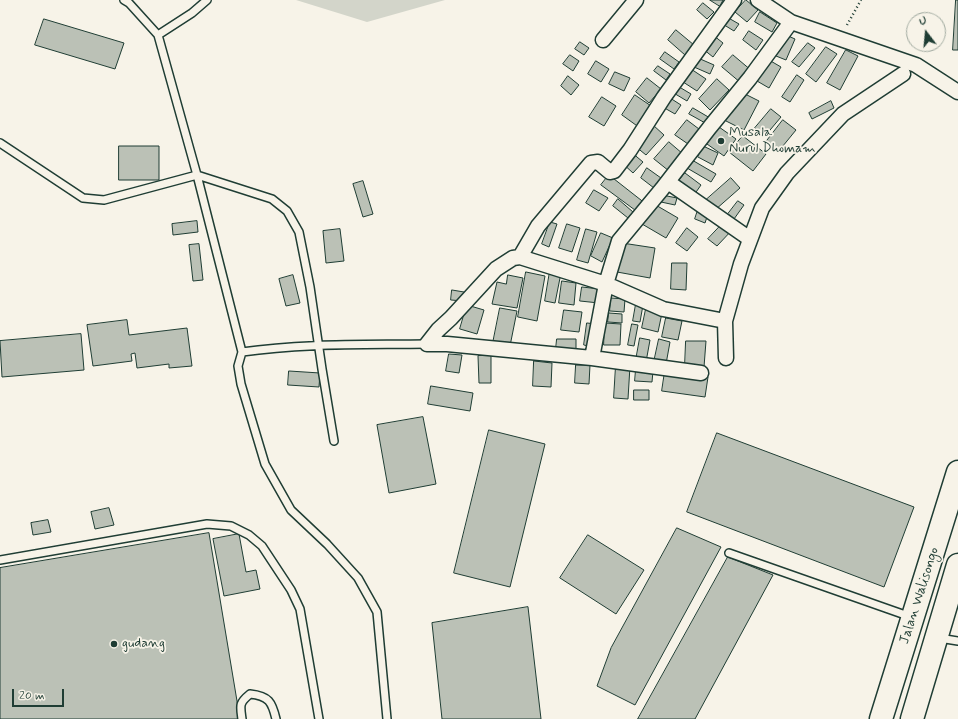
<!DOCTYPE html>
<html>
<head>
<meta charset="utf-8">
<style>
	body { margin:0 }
	#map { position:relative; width:958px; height:719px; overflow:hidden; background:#f7f3e8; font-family:Mynerve,sans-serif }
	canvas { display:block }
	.north { position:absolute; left:906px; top:12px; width:40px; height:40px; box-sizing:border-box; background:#f7f3e8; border:1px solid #a1aaa0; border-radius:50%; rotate:344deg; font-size:11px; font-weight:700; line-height:16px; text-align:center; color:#1f3d34 }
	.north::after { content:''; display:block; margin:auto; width:14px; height:18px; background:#1f3d34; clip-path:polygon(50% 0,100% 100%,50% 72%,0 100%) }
	.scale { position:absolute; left:12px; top:689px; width:52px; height:18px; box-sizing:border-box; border:2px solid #1f3d34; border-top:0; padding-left:5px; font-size:12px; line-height:14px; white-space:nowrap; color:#1f3d34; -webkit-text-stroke:3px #f7f3e8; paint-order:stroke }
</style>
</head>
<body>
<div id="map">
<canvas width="958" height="719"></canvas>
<div class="north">U</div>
<div class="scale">20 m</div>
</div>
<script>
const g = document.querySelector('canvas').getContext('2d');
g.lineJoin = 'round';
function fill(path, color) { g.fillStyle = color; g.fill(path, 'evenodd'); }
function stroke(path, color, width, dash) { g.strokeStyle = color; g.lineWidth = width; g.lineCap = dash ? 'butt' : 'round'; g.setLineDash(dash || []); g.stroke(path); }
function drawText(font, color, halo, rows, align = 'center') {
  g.font = font + ' Mynerve,sans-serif'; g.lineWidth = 3.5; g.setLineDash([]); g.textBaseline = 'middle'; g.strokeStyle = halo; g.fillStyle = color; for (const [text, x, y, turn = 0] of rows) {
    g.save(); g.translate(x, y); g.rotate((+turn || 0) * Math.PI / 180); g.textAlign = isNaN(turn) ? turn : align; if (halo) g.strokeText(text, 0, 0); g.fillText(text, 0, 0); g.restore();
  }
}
fill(new Path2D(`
	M251 0H445L367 22 296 0Z`), '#d3d5ca');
const building = new Path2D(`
	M710 0H723L720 6Z
	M746 0 758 10 747 22 735 12Z
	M956 0H958V50H953Z
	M703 3 714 12 707 19 697 10Z
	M760 12 777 23 772 32 755 22Z
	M725 16 739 24 734 31 721 23Z
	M44 19 124 43 115 69 35 45Z
	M676 30 694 45 685 55 668 40Z
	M749 31 763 40 756 50 743 40Z
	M713 35 723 43 713 57 703 49Z
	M786 35 795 39 786 60 776 56Z
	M580 42 589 48 584 55 575 49Z
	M808 43 815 48 799 67 792 62Z
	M826 47 837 54 816 82 806 74Z
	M846 50 858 56 840 90 827 83Z
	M665 52 679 62 674 69 660 59Z
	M570 55 579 61 573 71 563 64Z
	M733 55 752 71 741 83 722 67Z
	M698 58 714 65 710 74 694 67Z
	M769 60 781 67 769 88 757 81Z
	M596 61 609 69 601 82 588 74Z
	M658 66 670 74 666 80 654 71Z
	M688 67 706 79 697 91 680 80Z
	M615 72 630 78 624 91 609 84Z
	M797 75 804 80 790 102 782 97Z
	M568 76 579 85 571 95 561 86Z
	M647 78 661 89 649 103 636 92Z
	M717 79 729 90 710 110 699 99Z
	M676 85 691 94 687 101 672 92Z
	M741 92 759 101 744 130 726 121Z
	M635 95 654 108 640 128 622 115Z
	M667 96 681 105 675 114 661 106Z
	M602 97 616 106 604 126 589 117Z
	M831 101 834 108 812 119 809 113Z
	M693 108 710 118 707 124 689 114Z
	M771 109 781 117 765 136 755 128Z
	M687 120 699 129 688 144 675 135Z
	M783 120 796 130 778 152 766 142Z
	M653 125 664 135 646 155 635 146Z
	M719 127 736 139 724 156 707 144Z
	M743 136 766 154 753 171 729 152Z
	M669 142 683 154 669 171 654 159Z
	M119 146H159V180H119Z
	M703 146 718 153 713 165 698 157Z
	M631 152 643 162 633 173 621 162Z
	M692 160 716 174 711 182 687 168Z
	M647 168 661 178 654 188 641 178Z
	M685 173 701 185 694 195 678 182Z
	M609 175 646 204 639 213 601 185Z
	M731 178 740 188 715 210 706 200Z
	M363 181 373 214 363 217 353 184Z
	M594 190 608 198 599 211 586 203Z
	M662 195 677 198 675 205 661 202Z
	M618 199 633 212 628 218 613 206Z
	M738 201 744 205 734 219 728 214Z
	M654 204 678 218 666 238 642 224Z
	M698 210 708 214 705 223 695 219Z
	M197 221 198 232 173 235 172 224Z
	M725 221 733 229 717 246 708 239Z
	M550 222 557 224 549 247 542 244Z
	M567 224 580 228 572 252 559 248Z
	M687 228 698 237 687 251 676 243Z
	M340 229 344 261 326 263 323 231Z
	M586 229 597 232 588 263 577 260Z
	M601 233 613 238 602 262 591 256Z
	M622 243 655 248 650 278 617 272Z
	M199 244 203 280 193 281 189 245Z
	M672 263H687L686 290 671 289Z
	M550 271 561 273 555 303 545 301Z
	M526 272 545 276 537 321 518 317Z
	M293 275 300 303 286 306 279 279Z
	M508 275 523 278 517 308 492 304 497 282 506 284Z
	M562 281 576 283 574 305 559 303Z
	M582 287 600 289 599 303 580 301Z
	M452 290 464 292 463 301 451 300Z
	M611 298 625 299 624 312 610 311Z
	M636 304 643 305 640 322 633 321Z
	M467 305 484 310 477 334 460 329Z
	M500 308 517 311 510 346 493 343Z
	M646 309 662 313 658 332 642 328Z
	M564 310 582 312 579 332 561 330Z
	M609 313 622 314V323L608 322Z
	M666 318 682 321 678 340 662 337Z
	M127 320 129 335 187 328 192 366 169 368V364L137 368 135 353 131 354 132 361 93 366 87 325Z
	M587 323 596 324 592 347 584 345Z
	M605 323 621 324 620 345H604Z
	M632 324 638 325 634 346 628 345Z
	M81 334 84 370 2 377 0 341Z
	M640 338 650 340 646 362 636 360Z
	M557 339H576V349H556Z
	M659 339 670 342 666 364 654 362Z
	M686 341H706L704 367 685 365Z
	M449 354 462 355 459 373 446 371Z
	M491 355V383H479L478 356Z
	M534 361 552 363 551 387 533 386Z
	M576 365H590L589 384 575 383Z
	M616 365 630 366 628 399 614 398Z
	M636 369 653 371 652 382 635 381Z
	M289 371 320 373 319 387 288 385Z
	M665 371 708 377 705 397 662 391Z
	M431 386 473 393 470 411 428 404Z
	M634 390H649V400H634Z
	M423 417 436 484 389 493 377 425Z
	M489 430 545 444 510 587 454 573Z
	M717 433 914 507 884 587 687 512Z
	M109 508 114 525 95 529 91 512Z
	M48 520 51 532 33 535 31 523Z
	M677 528 721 547 635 705 597 686 611 648Z
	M209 533 240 719H0V568Z
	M239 534 246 572 256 570 260 589 224 596 213 539Z
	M588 535 644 570 616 614 560 578Z
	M728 557 773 575 695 719H638Z
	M528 607 541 719H442L432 623Z`);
fill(building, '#bbc1b6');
stroke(building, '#1f3d34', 1);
const service = new Path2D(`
	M124 0 129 3 158 35
	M207 0 192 13 158 35 197 175 242 352 238 366 241 384 265 464 291 510 327 544 358 578 377 612 387 719
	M0 143 83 198 104 200 197 175 272 199 287 211 299 232 310 287 322 369 334 441
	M242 352C303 343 365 345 427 344
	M729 553 911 617
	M0 560 207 524 231 526 249 535 262 546 291 590 300 609 319 719
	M939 638 958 641
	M242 719C240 705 239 703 250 694 269 696 272 702 276 719`);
const minor = new Path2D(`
	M758 0 791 22 916 65 958 92
	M603 40 636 0
	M668 182 750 239
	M520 257 538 226 591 163 598 162 610 172 614 171 630 150 664 97 734 0
	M427 344 438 330 451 318 496 269 513 258 520 257 606 284 663 309 725 321
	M427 344H447L592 358 701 373
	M592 358 606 284 619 241 662 189 710 127 750 78 791 22
	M726 358 725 321 741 264 762 208 787 173 843 114 903 74`);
const trunk = new Path2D(`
	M881 719 958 472
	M912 719 958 565`);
stroke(service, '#1f3d34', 10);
stroke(minor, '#1f3d34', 17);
stroke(trunk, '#1f3d34', 25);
stroke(new Path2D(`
	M847 25 861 0`), '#1f3d34', 2.5, [1, 3]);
stroke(service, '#f7f3e8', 7);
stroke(minor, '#f7f3e8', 14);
stroke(trunk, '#f7f3e8', 22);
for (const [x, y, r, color] of [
	[721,141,4,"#1f3d34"],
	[114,644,4,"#1f3d34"]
]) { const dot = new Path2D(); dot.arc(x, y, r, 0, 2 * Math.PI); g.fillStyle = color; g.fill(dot); stroke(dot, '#f7f3e8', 1.5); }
drawText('14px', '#1f3d34', '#f7f3e8', [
	["Musala",729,133],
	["Nurul Dhomam",729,149],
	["gudang",122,644]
], 'left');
drawText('14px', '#1f3d34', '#f7f3e8', [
	["Jalan Walisongo",920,596,-72]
]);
</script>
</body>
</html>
